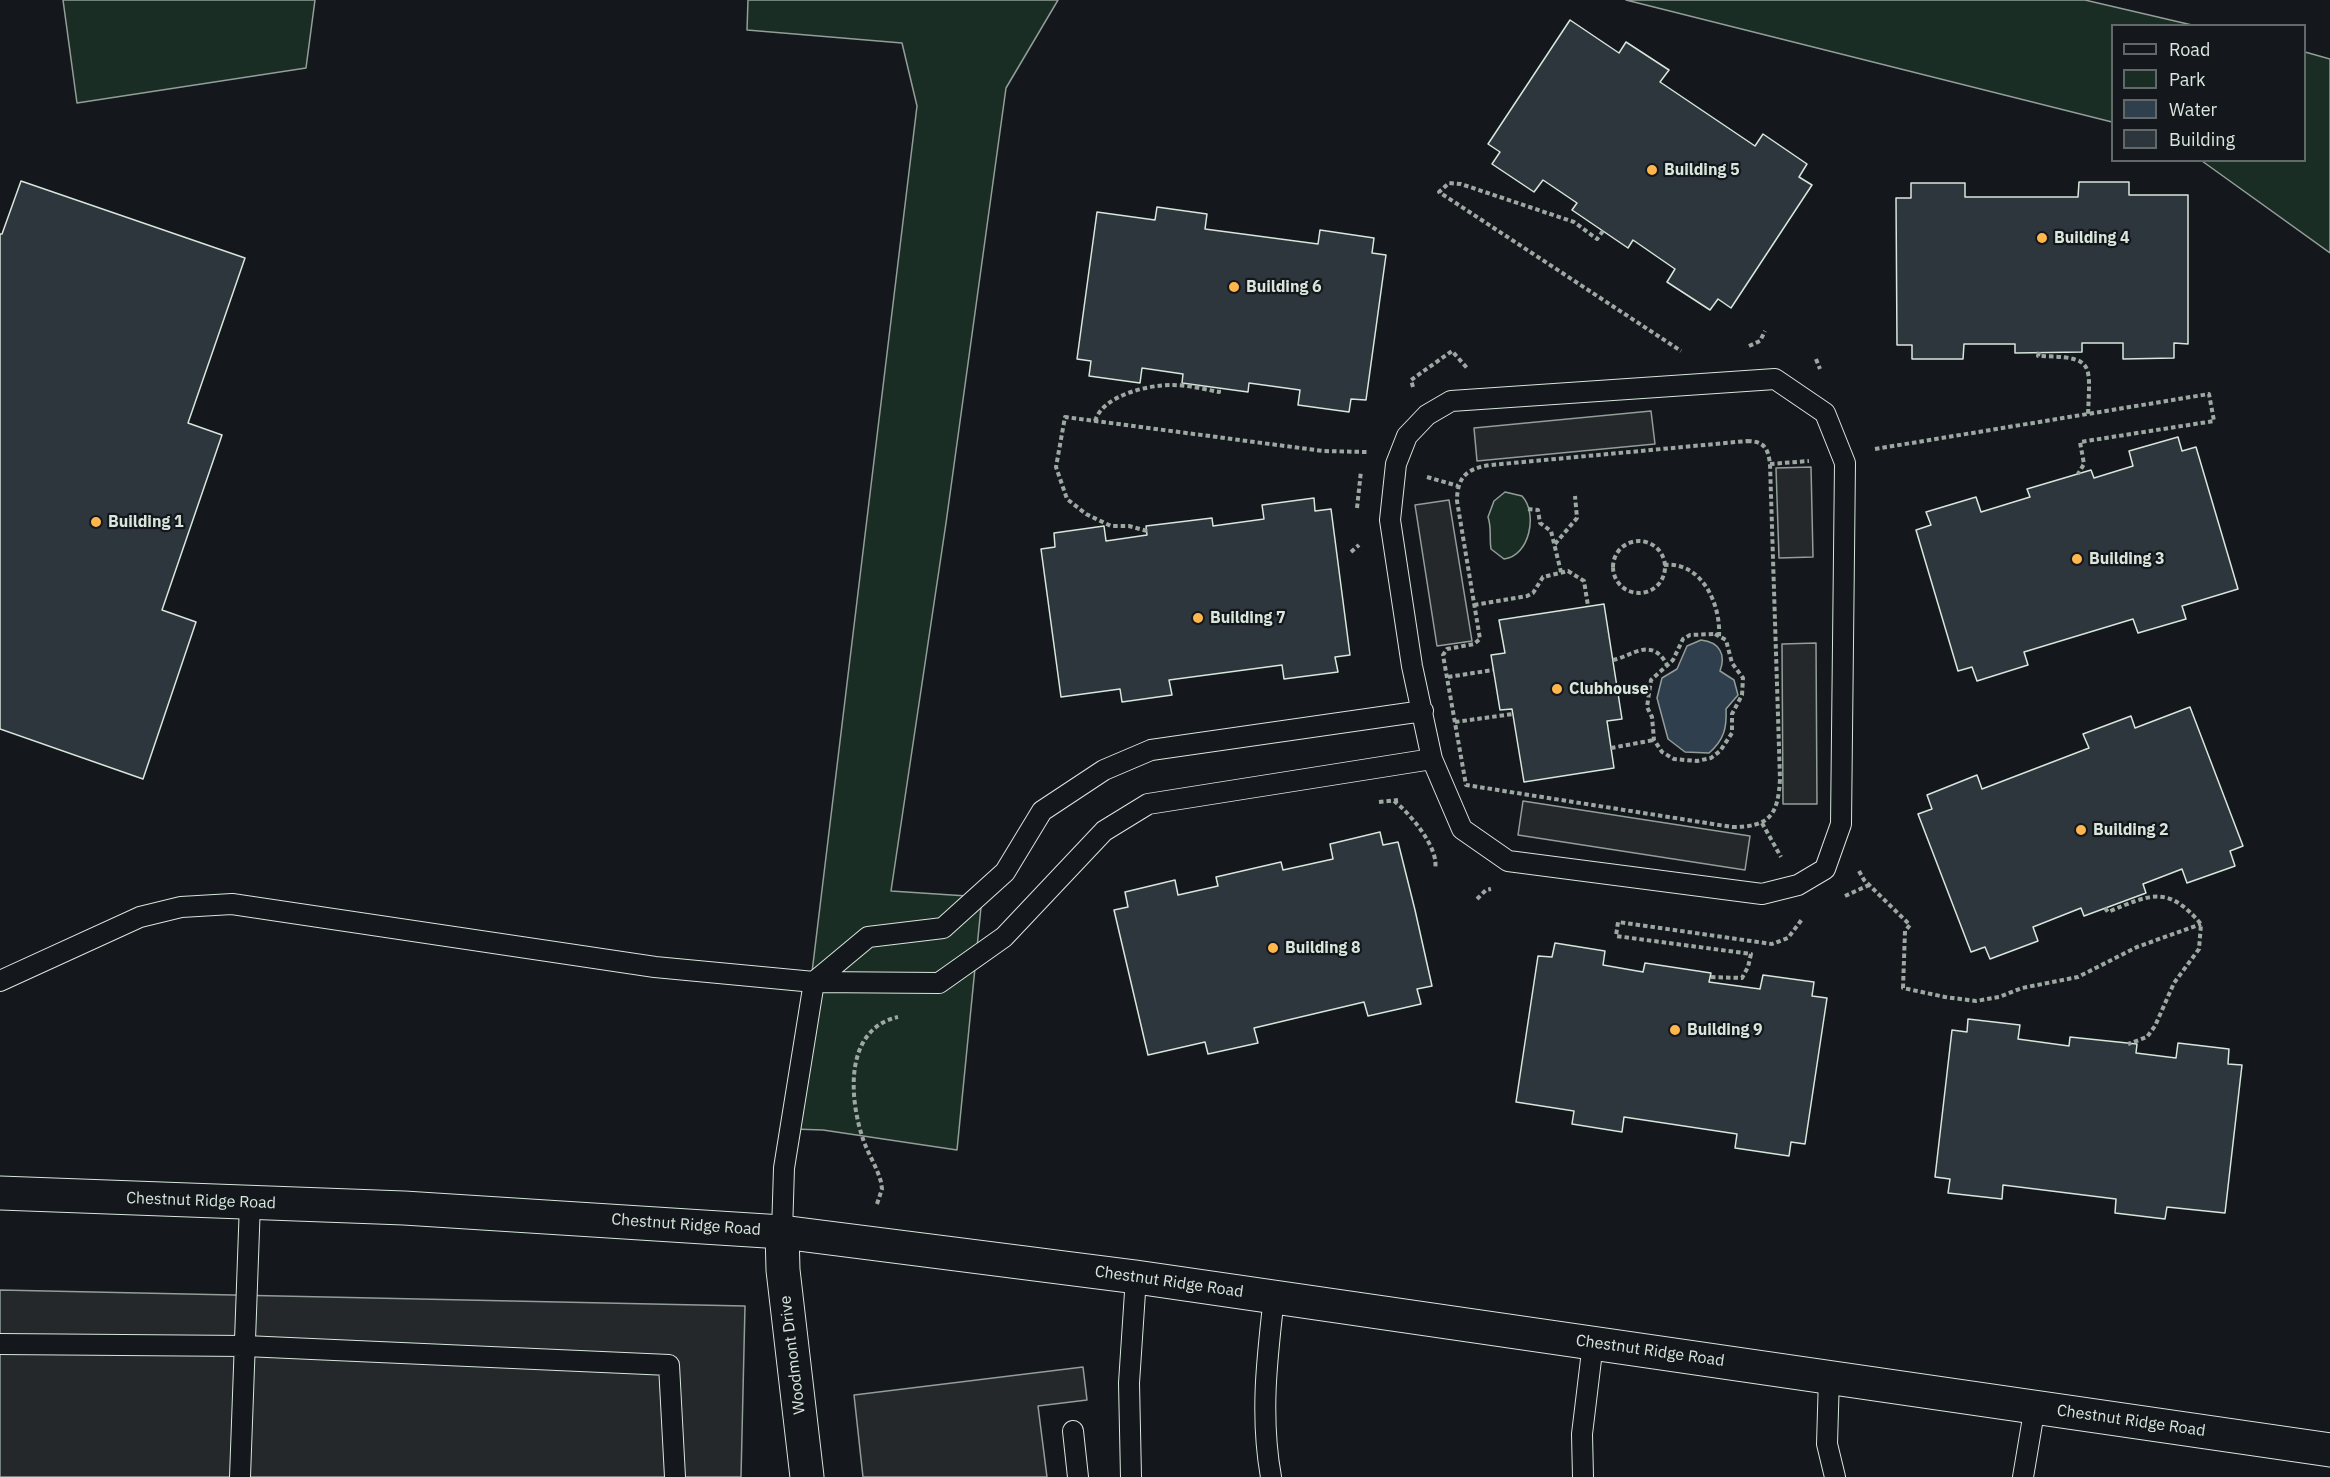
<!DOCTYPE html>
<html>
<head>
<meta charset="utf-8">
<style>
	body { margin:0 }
	#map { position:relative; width:2330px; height:1477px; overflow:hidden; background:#14181c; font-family:"IBM Plex Sans",sans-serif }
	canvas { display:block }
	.legend { position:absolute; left:2111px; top:24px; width:195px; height:138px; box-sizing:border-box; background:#14181c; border:2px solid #626a69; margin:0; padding:8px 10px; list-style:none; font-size:18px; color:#d8e6dc }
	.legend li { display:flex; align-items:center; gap:12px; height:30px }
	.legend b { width:30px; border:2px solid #626a69 }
</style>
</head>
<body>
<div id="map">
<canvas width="2330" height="1477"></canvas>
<ul class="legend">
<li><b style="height:8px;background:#14181c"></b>Road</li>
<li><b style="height:16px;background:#1a2d24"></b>Park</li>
<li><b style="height:16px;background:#2f3f4d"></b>Water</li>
<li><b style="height:16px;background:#2c363c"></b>Building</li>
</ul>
</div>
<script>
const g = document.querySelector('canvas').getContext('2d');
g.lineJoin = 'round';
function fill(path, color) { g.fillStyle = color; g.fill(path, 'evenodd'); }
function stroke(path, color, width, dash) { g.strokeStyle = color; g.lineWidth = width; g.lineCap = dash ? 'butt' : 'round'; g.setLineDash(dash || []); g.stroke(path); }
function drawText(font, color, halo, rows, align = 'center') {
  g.font = font + ' "IBM Plex Sans",sans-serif'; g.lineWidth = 4.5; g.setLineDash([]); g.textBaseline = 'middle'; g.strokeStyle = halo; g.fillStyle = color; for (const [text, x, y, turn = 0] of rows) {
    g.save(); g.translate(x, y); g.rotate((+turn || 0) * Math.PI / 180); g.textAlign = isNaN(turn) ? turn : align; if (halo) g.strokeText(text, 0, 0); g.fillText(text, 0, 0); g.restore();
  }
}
const green = new Path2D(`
	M63 0H315L306 68 77 103Z
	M748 0H1058L1006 88 946 523 891 891 982 897 957 1150 823 1130 793 1129 917 106 902 43 747 30Z
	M1626 0H2085L2192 25 2112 26V122Z
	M2305 52 2330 59V253L2202 161 2304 160Z
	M1505 492 1522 496C1538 513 1530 556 1504 559L1491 549C1489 537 1492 529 1488 517L1494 501Z`);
fill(green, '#1a2d24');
stroke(green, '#939e99', 1.5);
const parking = new Path2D(`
	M1651 411 1655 444 1477 461 1474 428Z
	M1811 467 1813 557 1779 558 1776 468Z
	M1449 500 1472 641 1437 646 1415 505Z
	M1816 643 1817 804H1783L1782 644Z
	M1523 801 1750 836 1745 870 1518 835Z
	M0 1290 745 1306 741 1477H0Z
	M1083 1367 1087 1400 1038 1406 1047 1477H863L854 1395Z`);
fill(parking, '#24282b');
stroke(parking, '#939e99', 1.5);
const water = new Path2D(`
	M1701 640C1720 642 1726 655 1720 671L1734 680 1738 695 1726 709C1727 728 1724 740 1709 753L1685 752 1668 739 1657 698 1662 678 1677 669 1687 646Z`);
fill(water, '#2f3f4d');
stroke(water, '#939e99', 1.5);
const building = new Path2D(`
	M1570 20 1619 53 1626 42 1669 70 1660 82 1755 146 1763 134 1807 164 1799 177 1812 185 1731 308 1718 299 1710 310 1667 282 1675 269 1633 240 1628 248 1572 210 1577 203 1543 180 1534 192 1492 164 1500 152 1488 144Z
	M21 181 245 258 188 423 222 435 162 610 196 622 143 779 0 729V234H2Z
	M2079 182H2129V195H2188V344L2174 343V358L2123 359V343H2082V352L2015 353V344H1964L1963 359H1912V345H1897L1896 198H1911V183H1965V197H2078Z
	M1157 207 1207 214 1205 229 1318 244 1320 230 1374 238 1372 253 1386 255 1366 400 1351 399 1349 412 1298 405 1300 390 1249 383 1248 392 1182 383 1183 374 1142 368 1140 383 1089 376 1091 361 1077 359 1097 212 1155 220Z
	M2178 437 2182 451 2196 447 2238 589 2182 606 2186 619 2138 633 2133 619 2024 652 2028 665 1977 681 1972 667 1958 671 1916 530 1931 525 1926 512 1976 497 1981 512 2030 497 2027 489 2091 470 2094 478 2133 466 2129 451Z
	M1314 498 1315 511 1331 509 1350 655 1335 657 1338 672 1284 679 1282 665 1169 680 1172 695 1122 702 1120 689 1061 697 1041 549 1055 547 1054 533 1104 526 1106 541 1147 535 1146 526 1212 518 1213 526 1264 519 1262 505Z
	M1604 604 1622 719 1607 721 1614 768 1524 782 1512 709 1500 710 1491 655 1505 653 1499 620Z
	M2190 707 2243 846 2230 851 2235 866 2187 883 2182 869 2143 884 2146 893 2084 916 2081 908 2033 927 2038 941 1990 959 1985 947 1971 952 1918 814 1932 809 1927 795 1977 775 1982 789 2089 748 2083 734 2131 716 2135 728Z
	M1380 832 1383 845 1398 842 1415 910 1432 986 1417 989 1421 1004 1368 1016 1364 1002 1254 1028 1258 1043 1208 1054 1205 1042 1148 1055 1114 910 1128 907 1125 892 1175 880 1178 895 1218 886 1216 877 1281 862 1283 870 1333 859 1330 844Z
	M1555 943 1605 951 1603 965 1643 972 1645 963 1711 973 1709 982 1760 989 1763 975 1814 982 1812 996 1827 998 1805 1144 1791 1142 1789 1156 1735 1148 1737 1134 1624 1117 1622 1132 1572 1124 1574 1111 1516 1102 1538 956 1552 957Z
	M1968 1019 2020 1025 2018 1039 2069 1046 2070 1037 2137 1044 2136 1053 2176 1058 2178 1043 2229 1049 2228 1064 2242 1065 2225 1213 2167 1207 2165 1219 2115 1213 2116 1199 2003 1185 2002 1199 1948 1193 1950 1179 1935 1177 1952 1030 1967 1032Z`);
fill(building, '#2c363c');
stroke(building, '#d8e6dc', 1.5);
const service = new Path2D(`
	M1775 379 1825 413 1845 463 1841 824 1825 869 1798 885 1762 894 1508 861 1462 829 1432 759 1412 666 1390 520 1396 464 1407 436 1427 415 1451 401Z
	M0 981 140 917 181 907 232 904 655 967 814 982 939 983 1004 937 1104 831 1148 804 1432 759
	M782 1232 784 1168 814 982 868 937 943 928 1005 872 1042 811 1104 770 1151 750 1423 711
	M0 1344 245 1346 669 1365 675 1477
	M1829 1377 1827 1444 1835 1477
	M1073 1431 1078 1477
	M240 1477 250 1203
	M1131 1477 1129 1383 1136 1277
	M1271 1477C1260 1416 1267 1358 1274 1297
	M1583 1477 1582 1434 1593 1343
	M2023 1477 2035 1406`);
const minor = new Path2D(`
	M782 1232 783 1270 807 1477`);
const secondary = new Path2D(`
	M0 1193 404 1208 782 1232 1136 1277 2330 1450`);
stroke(service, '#d8e6dc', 22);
stroke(minor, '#d8e6dc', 35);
stroke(secondary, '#d8e6dc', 35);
stroke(new Path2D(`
	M1603 231 1597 239 1574 222 1461 184 1449 183 1439 192 1681 351
	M1749 346 1760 341 1765 331
	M2039 352 2038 356C2095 357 2090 362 2088 415
	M1816 359 1820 369
	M1413 387 1411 380 1452 351 1467 368
	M1095 421C1103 395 1148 385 1172 385 1187 385 1204 389 1219 392V387
	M1747 441C1764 441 1768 448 1770 464L1780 779C1778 815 1770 827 1732 827L1466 785 1443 655 1447 649 1474 644 1480 639 1457 501C1457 477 1467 468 1491 465Z
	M1875 449 2209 394 2214 421 2080 442 2084 464 2078 474
	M1770 464 1809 461
	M1427 477 1458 486
	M1357 508 1361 471
	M1528 509 1538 510 1540 523 1551 531 1561 572
	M1147 531 1129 526H1111L1086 514 1067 499 1056 467 1065 417 1323 451 1367 452
	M1613 567a26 26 0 1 1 52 0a26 26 0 1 1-52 0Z
	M1555 544 1577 518 1575 496
	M1351 552 1359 545
	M1664 565C1702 561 1721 605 1719 636
	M1474 605 1527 596 1533 593 1543 577 1568 571 1584 581 1588 606
	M1715 634 1726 640 1732 663 1743 678 1742 695 1732 714V733L1720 751 1711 758 1697 761 1674 759 1662 752 1654 740 1652 717 1647 707 1651 680 1673 660 1683 639 1690 635Z
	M1613 660C1632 656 1652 636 1667 665
	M1448 677 1493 670
	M1455 722 1513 714
	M1611 748 1654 740
	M1394 801C1409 812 1440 849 1435 869
	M1379 802 1398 800
	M1762 823 1781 857
	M1859 871 1864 880 1910 925 1905 931 1903 988 1945 997 1976 1001 1999 997 2022 988 2078 977 2137 947 2201 924
	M1845 896 1869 885
	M1477 899 1486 890 1491 889
	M2105 908 2108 912C2151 894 2168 885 2201 924L2199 949 2174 983 2155 1026 2147 1037 2128 1044
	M1711 977 1742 978 1748 967 1751 954 1616 936 1618 922 1772 944 1788 938 1803 918
	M877 1204 882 1189 881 1182C877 1167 868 1154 863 1139 849 1098 844 1029 898 1017`), '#9da8a2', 4, [4.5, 3]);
stroke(service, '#14181c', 20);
stroke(minor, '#14181c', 33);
stroke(secondary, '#14181c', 33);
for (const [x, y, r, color] of [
	[1652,170,6,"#ffb74d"],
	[2042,238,6,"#ffb74d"],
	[1234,287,6,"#ffb74d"],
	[96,522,6,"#ffb74d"],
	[2077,559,6,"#ffb74d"],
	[1198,618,6,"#ffb74d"],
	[1557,689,6,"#ffb74d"],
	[2081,830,6,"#ffb74d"],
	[1273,948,6,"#ffb74d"],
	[1675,1030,6,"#ffb74d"]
]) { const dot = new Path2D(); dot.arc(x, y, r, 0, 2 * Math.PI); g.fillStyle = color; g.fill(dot); stroke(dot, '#14181c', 2); }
drawText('bold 16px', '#d8e6dc', '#14181c', [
	["Building 5",1664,170],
	["Building 4",2054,238],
	["Building 6",1246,287],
	["Building 1",108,522],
	["Building 3",2089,559],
	["Building 7",1210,618],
	["Clubhouse",1569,689],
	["Building 2",2093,830],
	["Building 8",1285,948],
	["Building 9",1687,1030]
], 'left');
drawText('16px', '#d8e6dc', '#14181c', [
	["Chestnut Ridge Road",201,1201,2],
	["Chestnut Ridge Road",686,1225,4],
	["Chestnut Ridge Road",1169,1282,8],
	["Chestnut Ridge Road",1650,1351,8],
	["Woodmont Drive",793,1355,-97],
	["Chestnut Ridge Road",2131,1421,8]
]);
</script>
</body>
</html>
